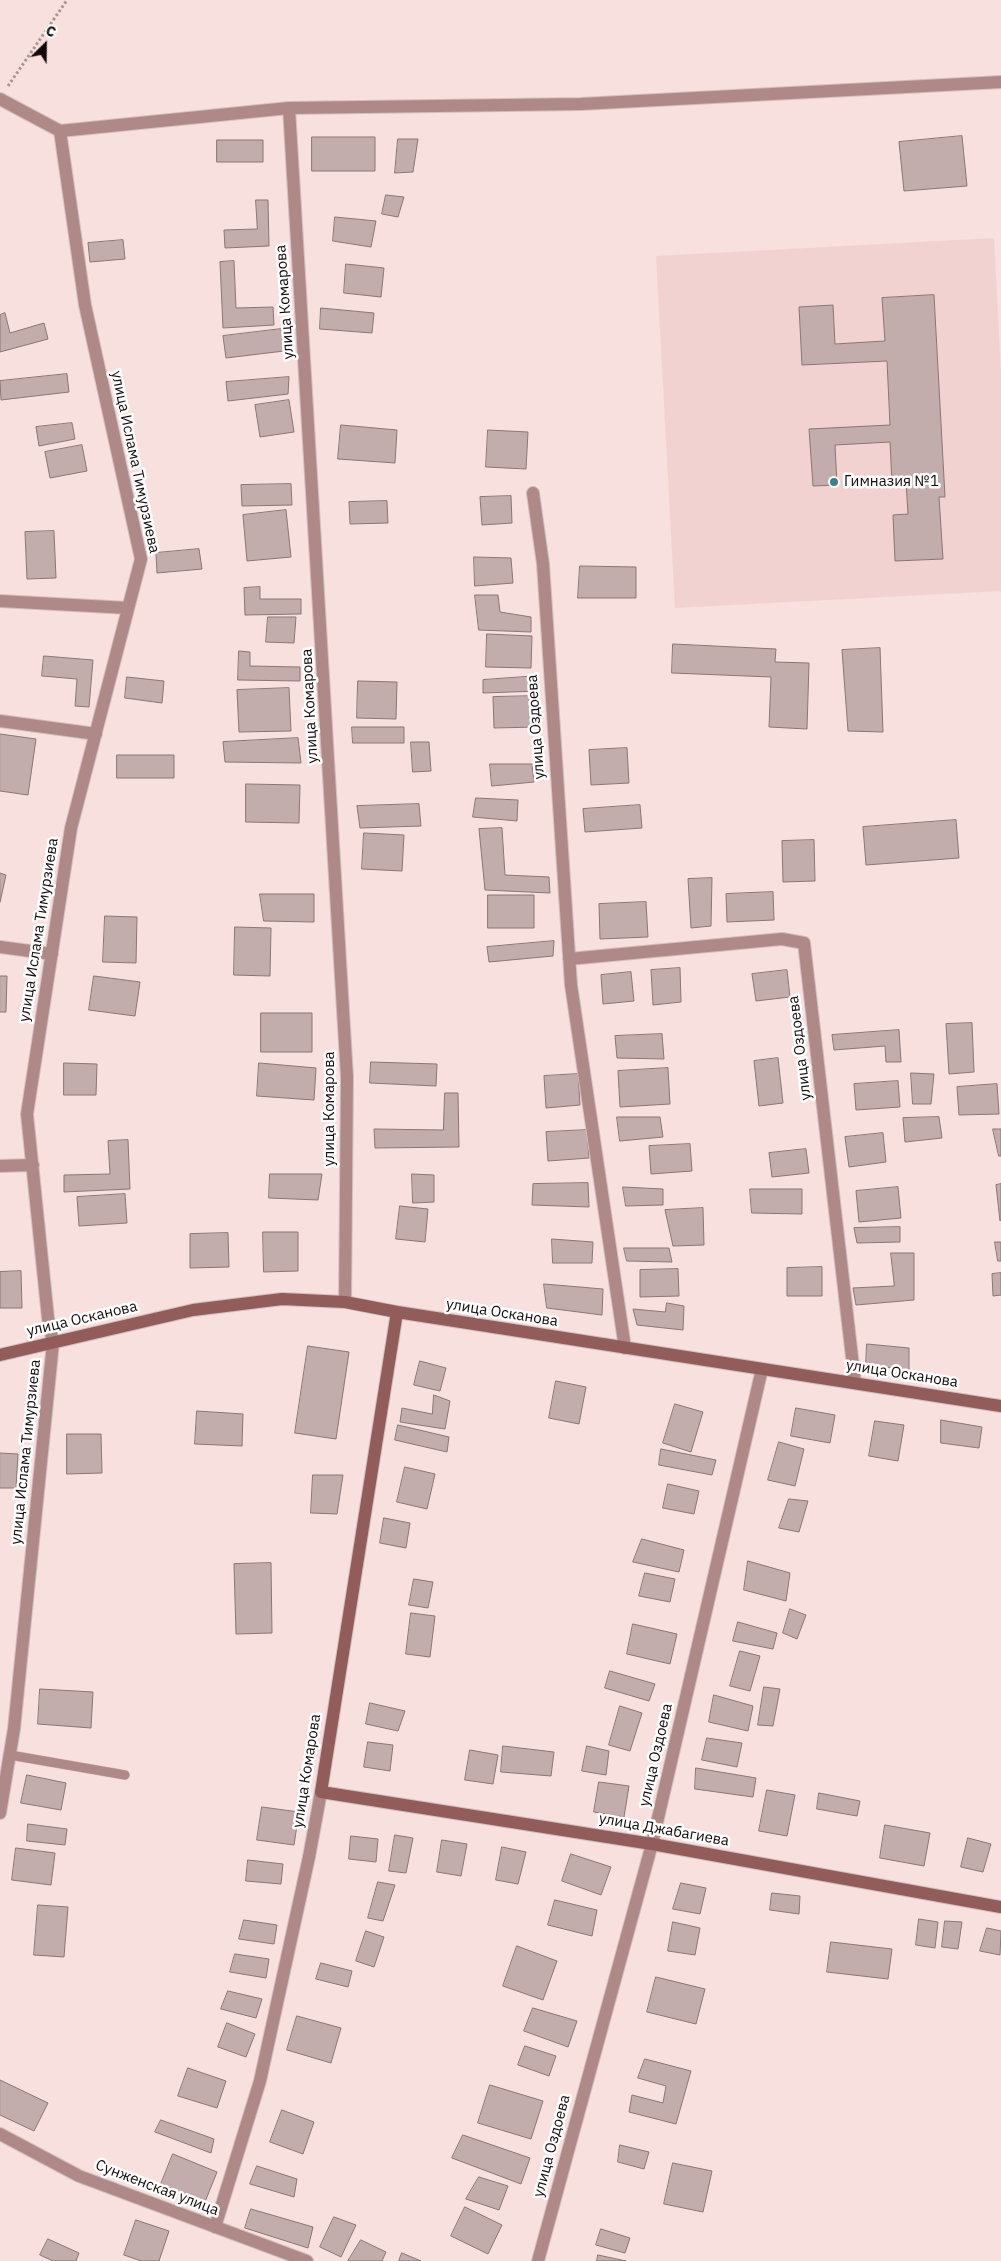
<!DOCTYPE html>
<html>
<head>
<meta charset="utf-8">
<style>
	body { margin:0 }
	#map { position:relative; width:1001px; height:2261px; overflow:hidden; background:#f7e0de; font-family:"IBM Plex Sans",sans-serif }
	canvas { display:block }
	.north { position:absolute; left:20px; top:20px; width:50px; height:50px; -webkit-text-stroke:4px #fff; paint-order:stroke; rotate:23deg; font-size:14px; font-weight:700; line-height:20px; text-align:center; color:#120a0a }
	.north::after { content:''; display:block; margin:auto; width:18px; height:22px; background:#120a0a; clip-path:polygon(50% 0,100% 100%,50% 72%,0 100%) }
</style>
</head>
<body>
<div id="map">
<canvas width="1001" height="2261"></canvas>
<div class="north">С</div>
</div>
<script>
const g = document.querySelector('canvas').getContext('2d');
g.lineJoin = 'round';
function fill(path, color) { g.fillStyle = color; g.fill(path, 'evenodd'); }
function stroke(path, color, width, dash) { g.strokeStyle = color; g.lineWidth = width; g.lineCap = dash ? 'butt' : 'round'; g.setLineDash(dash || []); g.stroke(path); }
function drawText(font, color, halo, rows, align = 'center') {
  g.font = font + ' "IBM Plex Sans",sans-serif'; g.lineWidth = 5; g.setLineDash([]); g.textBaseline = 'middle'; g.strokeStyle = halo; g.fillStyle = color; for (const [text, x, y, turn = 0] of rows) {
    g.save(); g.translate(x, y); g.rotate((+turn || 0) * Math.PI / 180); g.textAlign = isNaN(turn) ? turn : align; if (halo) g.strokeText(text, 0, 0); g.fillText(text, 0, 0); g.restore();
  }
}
fill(new Path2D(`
	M994 238 1001 373V591L675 608 656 256Z`), '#f1d2d1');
const building = new Path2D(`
	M962 136 967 186 904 191 899 142Z
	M312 137H375V171H312Z
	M398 139H418L413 172 395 173Z
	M217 140H263V162H217Z
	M386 195 404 197 398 217 382 214Z
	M256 200H268L269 246 225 248 224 230 257 229Z
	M335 217 376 221 371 247 333 241Z
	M123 240 125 259 90 262 88 243Z
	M234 261 236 308 273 307 274 325 223 328 220 262Z
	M346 264 384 268 381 297 344 293Z
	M934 295 945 497H939L943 559 895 561 893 515 908 514 906 482 892 483 890 442 835 445 837 485 813 486 809 429 890 425 887 361 802 365 799 307 833 305 835 344 885 341 882 298Z
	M321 308 374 313 372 333 320 329Z
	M5 313 10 333 44 323 48 339 0 352V315Z
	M281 329 284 351 226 358 223 336Z
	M67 374 69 392 1 400 0 381Z
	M289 377 288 394 228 401 226 382Z
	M289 400 294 432 260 437 255 405Z
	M72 423 75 439 39 446 36 427Z
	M341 425 397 430 395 463 338 459Z
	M488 430 528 432 526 469 486 467Z
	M82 445 87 471 50 478 45 452Z
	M291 484 292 505 242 506 241 485Z
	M511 496 512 523 482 525 480 497Z
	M387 501 388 523 350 524 349 502Z
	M286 510 291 557 247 561 243 515Z
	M54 531 56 578 27 579 25 532Z
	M199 549 202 569 157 573 156 553Z
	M474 557 511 558 513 583 475 586Z
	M580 566 636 567V598H578Z
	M260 587V599H301V614L245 615 244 588Z
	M475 595H498L500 612 531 617V632L479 630Z
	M268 617H296L294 643 266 642Z
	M487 634 532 636 531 668 486 667Z
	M673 644 776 649 775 662 809 663 807 729 769 727 771 677 672 673Z
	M880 648 883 732 848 731 842 650Z
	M239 651 250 652V666L300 667V681L238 680Z
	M44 656 93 660 89 707 75 706 77 679 42 676Z
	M538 676V691L483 693V680Z
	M127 677 164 681 162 703 125 698Z
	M358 681 397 682 396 719 357 718Z
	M289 688 291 731 239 732 237 690Z
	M536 696 537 727 494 728 493 697Z
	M352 727H404V743H353Z
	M0 734 36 739 28 795 0 791Z
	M298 738 301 763 225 762 223 742Z
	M411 742H429L431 771 413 772Z
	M627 748 629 783 591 785 589 750Z
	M117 755H174V778H117Z
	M490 764H532L534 782 492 786Z
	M246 784 300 785 299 823 246 822Z
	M476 798 518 800 517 821 473 817Z
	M419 804 421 826 360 828 357 806Z
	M640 805 642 828 585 832 583 809Z
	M956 820 959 858 866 865 863 827Z
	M502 828 505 875 549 877 550 893 485 890 479 829Z
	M364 833 404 835 402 871 362 869Z
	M814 840 815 881 783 882 782 841Z
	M0 873 6 875 0 902Z
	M712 878 711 926 691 928 688 879Z
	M773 892 774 920 727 922 726 894Z
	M260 894H314V922L264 921Z
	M488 895H534V928H488Z
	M646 902 648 937 600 939 599 904Z
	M105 916 137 917 136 963 103 962Z
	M235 927 271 928 270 976 234 975Z
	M554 941 553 956 489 962 487 947Z
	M680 968 681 1002 653 1005 651 970Z
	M787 970 790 997 756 1001 752 974Z
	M631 972 634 1001 603 1004 601 975Z
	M0 976H7L6 1012H0Z
	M94 976 140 982 135 1016 89 1010Z
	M261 1013H312V1052H261Z
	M972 1023 974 1072 949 1074 946 1024Z
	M899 1030 901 1062H886L885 1046 834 1050 832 1035Z
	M662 1034 664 1059 617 1058 615 1036Z
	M778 1058 783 1103 759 1106 754 1061Z
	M371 1062 437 1064 436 1086 370 1083Z
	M64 1063 97 1064 96 1095H64Z
	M259 1063 316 1068 314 1100 257 1096Z
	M668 1068 670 1104 620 1107 618 1071Z
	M911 1073 934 1074 931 1104H913Z
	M578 1074 580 1105 546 1108 544 1076Z
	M898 1081 900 1107 856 1110 854 1084Z
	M997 1084 999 1114 959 1115 957 1087Z
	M445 1093H458L459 1147 375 1148 374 1129 443 1130Z
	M617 1117H660L663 1137 620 1141Z
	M939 1117 942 1138 905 1142 903 1118Z
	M993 1129H1001V1156H999Z
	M587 1130 589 1158 548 1161 546 1132Z
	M883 1133 886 1162 849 1167 845 1137Z
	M128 1140 130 1189 64 1192V1175L110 1174 108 1141Z
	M690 1144 692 1171 651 1174 649 1146Z
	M806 1149 809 1173 772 1177 769 1153Z
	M270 1174H322L318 1200 269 1198Z
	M412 1174 434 1175V1202L413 1203Z
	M588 1183 589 1207 532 1205 533 1184Z
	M1001 1184V1220L1000 1221 996 1185Z
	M623 1187 663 1189V1205L626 1206Z
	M898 1187 901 1218 859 1222 856 1191Z
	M750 1189H802V1214L752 1213Z
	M125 1194 127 1223 79 1226 77 1197Z
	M400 1206 428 1209 425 1242 396 1239Z
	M703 1208 704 1245 673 1246 665 1210Z
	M900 1227V1242L857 1243 854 1228Z
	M263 1232H298V1271L264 1272Z
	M228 1233 229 1267 190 1268V1234Z
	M552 1239 593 1242 592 1263H553Z
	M995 1242H1001V1261H998Z
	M624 1248H669L672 1262 627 1261Z
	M891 1253H914V1300L856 1305 853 1288 894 1286Z
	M822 1267V1296H787V1268Z
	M678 1269 679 1296 640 1297V1270Z
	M21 1271 22 1308H0V1272Z
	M1001 1273V1295L993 1296 992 1274Z
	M544 1284 603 1289 602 1315 547 1308Z
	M667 1303 684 1306 683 1330 637 1325 633 1309 665 1312Z
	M867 1344 909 1348V1370L866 1365Z
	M308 1346 349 1352 336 1439 295 1433Z
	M420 1361 446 1368 440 1391 414 1385Z
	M556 1381 586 1387 579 1424 549 1418Z
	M434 1395 450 1401 445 1429 400 1422 402 1408 432 1414Z
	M675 1404 703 1412 691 1452 663 1443Z
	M796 1408 835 1415 830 1443 791 1436Z
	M197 1411 243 1414 242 1446 195 1444Z
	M941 1420 982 1427 979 1448 941 1443Z
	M875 1421 904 1425 898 1461 869 1456Z
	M398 1425 449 1437 447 1452 395 1440Z
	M67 1434H101L102 1473 67 1474Z
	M779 1442 804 1449 795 1486 768 1480Z
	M661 1449 716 1460 712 1475 659 1465Z
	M0 1453 18 1454 16 1488H0Z
	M405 1467 435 1474 427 1509 397 1502Z
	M313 1475H343L337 1514 311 1513Z
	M668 1484 699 1491 694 1514 663 1508Z
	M789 1499 808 1501 799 1532 779 1528Z
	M384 1518 410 1523 406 1548 380 1543Z
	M642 1539 684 1550 679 1572 633 1562Z
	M748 1561 790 1573 786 1601 744 1590Z
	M271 1563 272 1633 236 1634 234 1564Z
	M645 1573 675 1579 670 1602 639 1596Z
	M414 1579 433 1582 428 1608 409 1605Z
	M790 1609 806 1615 797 1639 783 1633Z
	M411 1613 435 1616 430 1657 406 1654Z
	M738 1622 777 1633 773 1649 733 1641Z
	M633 1624 677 1634 670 1664 627 1654Z
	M740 1651 760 1656 750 1691 730 1686Z
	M610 1671 655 1684 649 1701 605 1688Z
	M764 1687 780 1689 773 1726 758 1725Z
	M40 1689 93 1692 91 1728 38 1724Z
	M714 1695 753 1706 748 1731 709 1722Z
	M370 1703 405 1711 398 1731 366 1724Z
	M620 1706 642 1713 630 1751 609 1745Z
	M707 1738 742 1743 737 1767 702 1760Z
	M368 1742 393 1745 390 1771 364 1767Z
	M503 1746 554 1752 551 1776 501 1772Z
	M587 1746 609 1751 606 1775 582 1771Z
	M470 1750 498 1755 493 1784 465 1780Z
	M696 1768 756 1778 753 1797 695 1789Z
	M27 1775 66 1783 61 1810 21 1803Z
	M599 1782 629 1786 624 1817 594 1812Z
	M767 1790 795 1795 787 1836 759 1831Z
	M819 1793 860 1801 857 1816 817 1809Z
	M262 1807 299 1812 294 1845 257 1840Z
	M28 1824 67 1829 65 1845 27 1841Z
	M885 1825 930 1833 924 1866 880 1858Z
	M395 1835 413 1838 406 1873 389 1871Z
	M351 1836 378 1839 376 1862 349 1859Z
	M968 1838 991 1844 983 1872 961 1867Z
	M442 1840 467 1844 461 1876 437 1872Z
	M502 1847 526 1852 518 1884 496 1880Z
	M16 1848 55 1853 51 1885 12 1880Z
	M571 1854 611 1867 601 1895 562 1881Z
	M248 1860 283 1864 281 1884 246 1881Z
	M378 1882 395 1885 383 1921 368 1918Z
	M681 1883 706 1888 700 1914 673 1909Z
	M772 1893 800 1896 799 1914 770 1910Z
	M555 1900 597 1910 592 1936 548 1925Z
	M38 1905 68 1907 64 1957 34 1955Z
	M919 1919 938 1922 935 1948 916 1945Z
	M244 1920 277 1925 274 1944 239 1939Z
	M945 1921 962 1922 958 1949 942 1947Z
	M673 1922 700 1928 695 1955 668 1951Z
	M987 1928 1001 1931 1000 1955 980 1951Z
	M366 1931 384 1937 374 1967 356 1961Z
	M831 1942 892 1949 888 1979 827 1972Z
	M517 1946 557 1961 543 2000 503 1986Z
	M235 1954 269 1959 266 1978 230 1972Z
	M321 1963 352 1971 348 1987 316 1979Z
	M656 1977 705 1989 696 2024 647 2012Z
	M228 1991 262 1999 256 2018 221 2009Z
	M533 2008 577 2021 568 2047 524 2031Z
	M297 2016 341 2028 331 2063 287 2050Z
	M227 2023 255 2034 246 2057 218 2047Z
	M525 2046 556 2056 549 2076 518 2065Z
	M645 2059 691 2071 676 2124 629 2112 632 2095 663 2103 666 2086 638 2078Z
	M188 2068 226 2081 217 2108 178 2096Z
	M0 2080 48 2103 34 2131 0 2115Z
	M490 2085 543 2101 531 2139 478 2123Z
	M282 2110 314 2122 303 2154 270 2142Z
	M161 2120 214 2139 211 2153 155 2132Z
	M463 2135 530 2158 521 2184 452 2158Z
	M620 2145 649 2152 644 2169 618 2162Z
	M173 2154 217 2172 205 2202 161 2184Z
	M673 2163 712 2171 703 2212 664 2204Z
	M257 2166 297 2179 294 2197 250 2184Z
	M479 2177 508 2186 499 2210 466 2199Z
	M465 2207 502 2225 488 2254 451 2236Z
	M251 2209 313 2227 308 2248 245 2228Z
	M334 2217 356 2225 341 2257 320 2247Z
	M136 2220 169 2231 159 2261H141L124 2255Z
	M601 2229 630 2238 625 2253 596 2245Z
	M48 2239 79 2253 76 2261H53L40 2255Z
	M361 2240 386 2252 382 2261H348Z
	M402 2253 421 2261H399Z
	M598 2255 626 2261H597Z`);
fill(building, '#c3adac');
stroke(building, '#8a7674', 1);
const service = new Path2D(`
	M10 1755 125 1775`);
const minor = new Path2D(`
	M0 99 60 131
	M289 108 347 1077 345 1302
	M60 131 289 108 581 104 1001 82
	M533 493 543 564 571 985 625 1348
	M0 601 128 608
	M0 721 96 734
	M0 947 52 954
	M569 959 782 939 804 943 855 1383
	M0 1166 33 1165
	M0 1813 14 1729 53 1343 48 1318 27 1114 71 828 141 559 85 305 60 131
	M215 2227 260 2081 309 1857 321 1792
	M538 2261 652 1844 762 1369`);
const tertiary = new Path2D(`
	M0 2134 79 2176 307 2261`);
const secondary = new Path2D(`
	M397 1312 321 1792 652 1844 1001 1907
	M0 1355 193 1310 282 1299 345 1302 397 1312 1001 1406`);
stroke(service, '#d2bebc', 10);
stroke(minor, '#d2bebc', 14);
stroke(tertiary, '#d2bebc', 14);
stroke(secondary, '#d2bebc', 14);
stroke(new Path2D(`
	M8 86 67 0`), '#a79594', 3, [2.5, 2.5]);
stroke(service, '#af8987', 9);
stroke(minor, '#af8987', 12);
stroke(tertiary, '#af8987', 12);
stroke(secondary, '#915c5a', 12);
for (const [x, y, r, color] of [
	[834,482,5,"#398187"]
]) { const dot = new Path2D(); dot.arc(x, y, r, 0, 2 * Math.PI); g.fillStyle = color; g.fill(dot); stroke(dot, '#fff', 2); }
drawText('15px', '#120a0a', '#fff', [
	["улица Комарова",285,302,-94],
	["улица Ислама Тимурзиева",135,462,78],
	["улица Комарова",310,706,-93],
	["улица Оздоева",536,727,-94],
	["улица Ислама Тимурзиева",39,930,-81],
	["улица Оздоева",800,1048,-97],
	["улица Комарова",330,1109,-90],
	["улица Осканова",502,1313,9],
	["улица Осканова",82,1319,-13],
	["улица Осканова",902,1374,9],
	["улица Ислама Тимурзиева",26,1452,-84],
	["улица Оздоева",656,1755,-77],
	["улица Комарова",307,1771,-81],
	["улица Джабагиева",664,1830,10],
	["улица Оздоева",552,2146,-75],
	["Сунженская улица",157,2188,21]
]);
drawText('15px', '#120a0a', '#fff', [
	["Гимназия №1",844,482]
], 'left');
</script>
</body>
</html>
